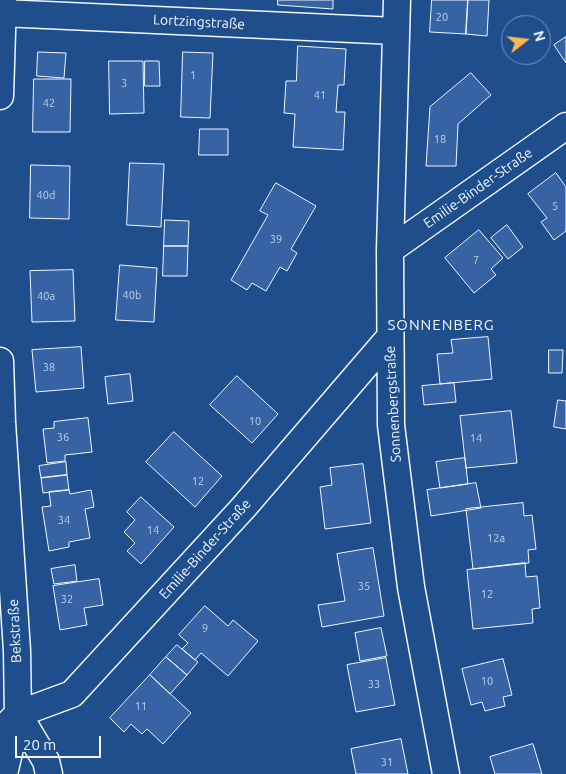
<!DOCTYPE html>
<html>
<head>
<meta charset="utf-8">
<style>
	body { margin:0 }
	#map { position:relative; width:566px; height:774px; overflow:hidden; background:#1f4e8c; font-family:Ubuntu,sans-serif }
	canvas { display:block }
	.north { position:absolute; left:501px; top:15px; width:50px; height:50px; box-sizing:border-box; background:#1f4e8c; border:1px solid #7391ba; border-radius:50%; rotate:74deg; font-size:14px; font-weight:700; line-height:20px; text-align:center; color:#f2f6ff }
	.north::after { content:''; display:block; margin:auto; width:18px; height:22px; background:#ffb74d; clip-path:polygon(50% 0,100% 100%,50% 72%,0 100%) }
	.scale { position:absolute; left:15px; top:736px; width:86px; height:22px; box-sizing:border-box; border:2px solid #f2f6ff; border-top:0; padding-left:6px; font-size:15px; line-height:18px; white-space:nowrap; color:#f2f6ff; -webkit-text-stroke:4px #1f4e8c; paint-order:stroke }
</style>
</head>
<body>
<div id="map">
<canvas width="566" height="774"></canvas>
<div class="north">N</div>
<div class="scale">20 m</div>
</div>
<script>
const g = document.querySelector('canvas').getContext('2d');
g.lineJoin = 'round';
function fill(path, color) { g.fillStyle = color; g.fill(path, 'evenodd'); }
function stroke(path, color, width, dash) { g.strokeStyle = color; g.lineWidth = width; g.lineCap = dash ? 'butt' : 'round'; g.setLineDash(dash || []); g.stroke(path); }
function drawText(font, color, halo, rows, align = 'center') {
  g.font = font + ' Ubuntu,sans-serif'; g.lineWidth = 4; g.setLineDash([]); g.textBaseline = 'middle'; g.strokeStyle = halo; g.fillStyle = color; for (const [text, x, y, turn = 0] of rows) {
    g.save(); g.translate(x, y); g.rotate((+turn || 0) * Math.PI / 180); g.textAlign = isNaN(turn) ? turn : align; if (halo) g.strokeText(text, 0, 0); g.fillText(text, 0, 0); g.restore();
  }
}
const building = new Path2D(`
	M278 0H333V9L278 5Z
	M432 0H468L466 34 430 32Z
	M468 0H489L487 36 466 34Z
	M566 37V63L554 45Z
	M298 46 346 49 344 85H338L336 112H345L343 150 293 147 295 114 284 113 286 81H296Z
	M38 52 66 53 64 78 37 76Z
	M183 52 213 53 210 118 181 117Z
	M109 61H143L144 113 110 114Z
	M145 61H159L160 86H145Z
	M471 73 491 95 458 124 456 166H426L430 107Z
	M34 79H71L70 132H33Z
	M200 129H228V155H199Z
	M130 163 164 164 161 227 127 225Z
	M31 165 70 166 69 219 30 218Z
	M556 173 566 187V231L554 240 541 222 547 218 528 194Z
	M276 183 316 206 291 249 297 253 287 271 280 267 266 291 252 283 247 290 231 280 268 215 260 211Z
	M165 220 189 221 188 246H164Z
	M507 225 523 247 508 259 491 238Z
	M479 230 503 258 491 269 496 275 474 293 445 258Z
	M164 246H188L187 276H163Z
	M120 265 157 268 154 322 116 320Z
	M73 270 75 321 32 322 30 271Z
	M488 337 492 379 440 384 437 354 453 353 451 340Z
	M81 347 84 388 36 392 32 350Z
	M549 350H563L562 373H549Z
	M130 374 133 401 108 404 105 377Z
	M237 376 278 414 252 443 210 405Z
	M454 383 456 402 424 405 422 386Z
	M558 400 566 401V429L554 427Z
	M511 411 517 463 466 468 460 416Z
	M88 418 92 452 65 455V461L47 463 43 429 54 428V422Z
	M174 432 222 476 195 507 146 462Z
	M465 458 468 484 440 488 436 462Z
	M66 462 67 475 41 478 39 466Z
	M363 464 371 523 325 529 320 487 332 485 330 468Z
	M67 475 69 490 43 493 41 478Z
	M476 483 481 508 431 516 427 490Z
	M69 490 70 494 91 490 94 507 85 509 90 538 69 542V547L49 551 42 507 51 506 49 492Z
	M141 497 174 527 141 564 127 551 135 543 124 532 135 520 127 512Z
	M523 503 524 516 532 515 536 549 528 550 529 563 473 569 466 509Z
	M373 548 384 616 322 627 318 605 345 601 337 554Z
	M525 563 526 577 537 576 540 608 532 609 533 623 473 629 467 570Z
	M75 565 77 581 54 584 51 569Z
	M99 579 103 605 84 608 87 625 60 630 53 586Z
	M205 606 228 626 233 620 258 641 228 676 201 653 195 660 182 649 188 643 179 635Z
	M381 628 387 656 360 661 355 633Z
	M177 645 198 662 187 675 166 657Z
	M166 657 187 675 170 694 150 675Z
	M386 658 395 705 356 712 347 665Z
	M503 659 512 695 503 697 505 706 485 711 482 702 471 705 462 669Z
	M150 675 191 713 163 744 147 729 142 734 131 724 124 732 110 718Z
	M401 739 408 774H356L351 749Z
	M533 744 542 774H495L490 757Z`);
fill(building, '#3563a3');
stroke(building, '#f2f6ff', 1);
const street = new Path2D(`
	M397 0 390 250 391 425 411 587 446 774
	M2 13 396 31
	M0 96 3 0
	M390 250 566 126
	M0 361 2 422 17 651 18 714 46 761 49 774
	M0 732 18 714 72 694 243 508 390 337
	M4 774 18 714`);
stroke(street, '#f2f6ff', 29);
stroke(street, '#1f4e8c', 26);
drawText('11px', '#c3d1e8', null, [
	["20",442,17],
	["1",193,75],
	["3",124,83],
	["41",320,95],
	["42",49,103],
	["18",440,139],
	["40d",46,195],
	["5",555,206],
	["39",276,239],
	["7",476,260],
	["40b",132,295],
	["40a",46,296],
	["38",49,367],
	["10",255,421],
	["36",63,437],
	["14",476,438],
	["12",198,481],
	["34",64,520],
	["14",153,530],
	["12a",496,538],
	["35",364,586],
	["12",487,594],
	["32",67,599],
	["9",205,628],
	["10",487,681],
	["33",374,684],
	["11",141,706],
	["31",387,762]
]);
drawText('14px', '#f2f6ff', '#1f4e8c', [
	["Lortzingstraße",199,22,3],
	["Emilie-Binder-Straße",478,188,-35],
	["Sonnenbergstraße",393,404,-93],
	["Emilie-Binder-Straße",205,549,-48],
	["Bekstraße",15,631,-93]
]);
g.letterSpacing = '1px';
drawText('15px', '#f2f6ff', '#1f4e8c', [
	["SONNENBERG",441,325]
]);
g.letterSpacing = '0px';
</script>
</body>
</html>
